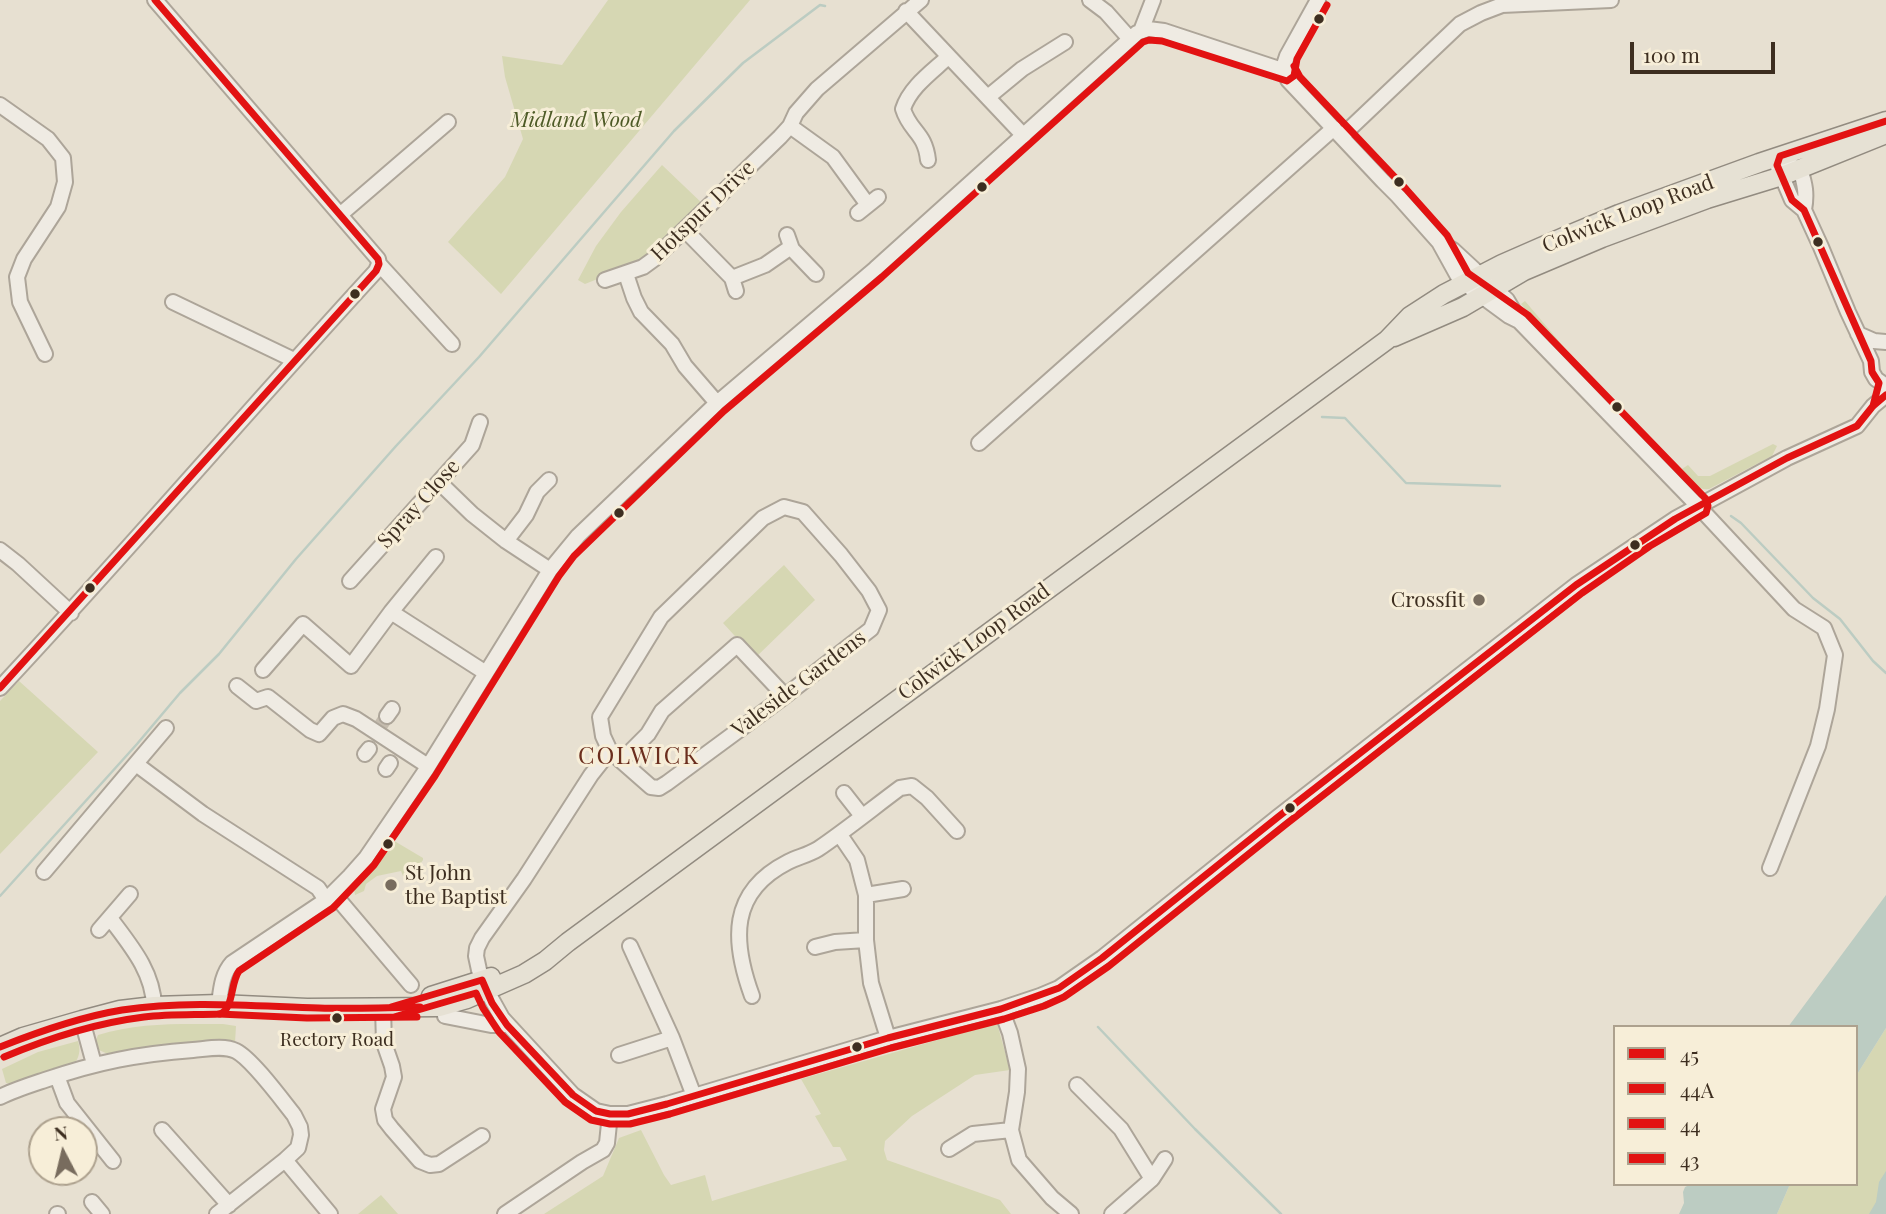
<!DOCTYPE html>
<html>
<head>
<meta charset="utf-8">
<style>
	body { margin:0 }
	#map { position:relative; width:1886px; height:1214px; overflow:hidden; background:#e7e0d1; font-family:"Playfair Display",serif }
	canvas { display:block }
	.legend { position:absolute; left:1613px; top:1025px; width:245px; height:161px; box-sizing:border-box; background:#f7eed8; border:2px solid #ada18e; margin:0; padding:9px 12px; list-style:none; font-size:21px; color:#3d2e20 }
	.legend li { display:flex; align-items:center; gap:14px; height:35px }
	.legend b { width:35px; border:2px solid #ada18e }
	.north { position:absolute; left:28px; top:1116px; width:70px; height:70px; box-sizing:border-box; background:#f7eed8; border:2px solid #ada18e; border-radius:50%; rotate:353deg; font-size:19px; font-weight:700; line-height:28px; text-align:center; color:#3d2e20 }
	.north::after { content:''; display:block; margin:auto; width:24px; height:32px; background:#786c5e; clip-path:polygon(50% 0,100% 100%,50% 72%,0 100%) }
	.scale { position:absolute; left:1630px; top:42px; width:145px; height:32px; box-sizing:border-box; border:4px solid #3d2e20; border-top:0; padding-left:9px; font-size:21px; line-height:24px; white-space:nowrap; color:#3d2e20; -webkit-text-stroke:5px #f7eed8; paint-order:stroke }
</style>
</head>
<body>
<div id="map">
<canvas width="1886" height="1214"></canvas>
<ul class="legend">
<li><b style="height:9px;background:#e21212"></b>45</li>
<li><b style="height:9px;background:#e21212"></b>44A</li>
<li><b style="height:9px;background:#e21212"></b>44</li>
<li><b style="height:9px;background:#e21212"></b>43</li>
</ul>
<div class="north">N</div>
<div class="scale">100 m</div>
</div>
<script>
const g = document.querySelector('canvas').getContext('2d');
g.lineJoin = 'round';
function fill(path, color) { g.fillStyle = color; g.fill(path, 'evenodd'); }
function stroke(path, color, width, dash) { g.strokeStyle = color; g.lineWidth = width; g.lineCap = dash ? 'butt' : 'round'; g.setLineDash(dash || []); g.stroke(path); }
function drawText(font, color, halo, rows, align = 'center') {
  g.font = font + ' "Playfair Display",serif'; g.lineWidth = 6; g.setLineDash([]); g.textBaseline = 'middle'; g.strokeStyle = halo; g.fillStyle = color; for (const [text, x, y, turn = 0] of rows) {
    g.save(); g.translate(x, y); g.rotate((+turn || 0) * Math.PI / 180); g.textAlign = isNaN(turn) ? turn : align; if (halo) g.strokeText(text, 0, 0); g.fillText(text, 0, 0); g.restore();
  }
}
fill(new Path2D(`
	M608 0H750L501 294 448 242 505 177 523 139 505 77 502 56 562 65Z
	M662 165 705 206 645 260 585 284 578 280 596 246 621 212Z
	M1525 301 1569 353 1671 460 1682 469 1688 465 1698 476H1710L1773 444 1777 446 1772 456 1709 489C1699 490 1693 485 1686 479L1595 388 1521 304Z
	M784 565 815 600 755 658 723 623Z
	M19 681 98 752 0 854V701Z
	M391 839 423 858V860L412 876H403L401 871 377 876 366 884 364 891 355 895 354 889Z
	M997 1023 1010 1070 975 1075 912 1116 885 1141 884 1150 887 1160 1000 1200 1011 1214H544L603 1176 619 1138 641 1130 664 1175 671 1185 705 1175 712 1201 847 1160 840 1147H833L815 1116 821 1114 801 1079Z
	M223 1024 236 1026 235 1043 198 1042 135 1050 110 1055 99 1050 95 1042 98 1035C139 1022 181 1024 223 1024Z
	M1886 1028V1214H1777L1790 1184H1856V1076Z
	M78 1041C81 1051 79 1057 74 1065L14 1085 6 1083 2 1069 38 1052Z
	M381 1195 398 1214H358Z`), '#d6d7b3');
fill(new Path2D(`
	M1886 895V1028L1856 1076V1027H1788Z
	M1886 1171V1214H1869L1876 1202 1879 1182Z
	M1691 1184H1790L1777 1214H1679L1684 1203 1683 1192 1685 1187Z`), '#bcccc2');
stroke(new Path2D(`
	M1322 417 1345 418 1406 483 1500 486
	M1731 516 1741 523 1813 598 1840 619 1873 661 1886 673
	M0 896 137 744 180 693 219 654 296 559 396 446 479 357 674 131 743 63 820 5 825 6
	M1098 1027 1195 1129 1281 1214`), '#bcccc2', 2.5);
stroke(new Path2D(`
	M381 725 387 716`), '#c5bcae', 14, [14, 7]);
const minor = new Path2D(`
	M155 0 378 259 379 264 452 344
	M1090 0 1106 12 1130 39
	M1318 0 1287 56 1284 65 1288 80 1383 181 1398 196 1439 242 1460 280 1509 316 1519 321
	M906 11 1024 136
	M1141 31 1153 0
	M988 97 1022 69 1065 42
	M0 105 48 139 63 158 65 182 58 207 24 259 17 277 20 302 45 354
	M790 126 833 157 868 205
	M1342 136 1460 24 1481 13 1502 5 1611 0
	M928 160C925 132 910 132 903 109 910 87 932 72 948 57
	M1791 166 1800 169C1805 184 1807 194 1804 210
	M1778 167 1792 200 1804 210 1821 247 1848 312 1871 361 1872 372 1876 379 1886 386
	M858 213 878 197
	M341 214 448 122
	M685 230 732 278 736 291
	M787 235 792 249 816 274
	M1439 242 1453 250 1507 300 1520 322 1698 506 1794 609 1824 628 1835 655 1827 709 1818 746 1770 868
	M626 274 634 298 641 312 672 344 685 366 717 403
	M732 278 765 265 791 247
	M605 280 643 267 654 259 780 137 790 126 796 113 817 89 921 0
	M173 302 294 360
	M1858 334 1874 341 1886 342
	M979 443 1334 128
	M439 482 472 514 506 541 550 570
	M784 507 803 512 841 555 869 591 879 610 871 629 785 696 667 783 659 788 651 787 610 751 603 736 600 717 661 617 763 518Z
	M506 541 526 515 537 492 549 480
	M0 550 18 564 71 613
	M350 581 472 445 480 422
	M391 612 436 557
	M263 670 303 624 351 666 391 612 486 673
	M237 686 256 701 268 697 310 730 319 734 333 718 343 714 356 719 428 766
	M0 688C128 551 249 409 376 271L379 264
	M387 716 392 709
	M610 751 591 775 524 879 482 938 477 948 476 956 479 970 487 991 502 1018 573 1095 596 1111 610 1114H628L667 1104 888 1038 1001 1009 1040 996 1059 988 1102 958 1278 817 1576 585 1675 519 1787 458 1857 426 1873 406 1886 395
	M365 754 369 749
	M621 761 648 734 662 711 737 645 785 696
	M136 764 203 814 318 888 326 900
	M386 769 390 763
	M844 793 862 816
	M840 835 857 860 866 895V940L871 983 888 1038
	M44 872 166 728
	M333 893 411 985
	M866 895 903 889
	M110 918C130 945 153 971 154 1006
	M99 930 130 894
	M630 946 672 1038 694 1096
	M815 947 835 942 866 940
	M752 996C732 941 729 892 788 862 798 857 808 855 818 849 846 830 873 808 900 788L912 786 927 798 957 831
	M219 1004C221 989 222 974 232 963L326 900 350 876 366 858 426 770 550 570 578 536 717 403 875 269 1137 33 1148 29 1164 31 1285 71
	M383 1008 384 1043 392 1066 394 1077 383 1109 385 1120 392 1129 420 1161 430 1165 439 1164 482 1136
	M1001 1009 1010 1033 1018 1069 1017 1092 1011 1130 1019 1160 1052 1198 1071 1214
	M445 1016 491 1025H507
	M82 1020 94 1064
	M619 1055 672 1038
	M57 1076 67 1103 113 1161
	M1077 1085 1121 1129 1152 1179 1112 1214
	M0 1097C14 1090 30 1085 45 1080 97 1062 139 1054 193 1050 206 1049 224 1045 236 1051 252 1059 282 1100 294 1115L300 1127 301 1135 298 1148 285 1160 217 1214
	M162 1130 229 1205
	M949 1149 973 1134 1011 1130
	M285 1160 330 1214
	M1152 1179 1165 1159
	M92 1202 102 1214
	M57 1214H58
	M505 1214 582 1162 603 1150 607 1143 610 1114`);
const major = new Path2D(`
	M1394 337 1463 307 1524 271 1602 238 1707 199 1782 176 1886 134
	M431 996 491 977
	M0 1047 23 1037 82 1020 120 1010 154 1006 219 1004 307 1008 439 1007 467 999 524 974 545 961 568 942 1387 340 1410 316 1444 294 1502 264 1566 236 1619 214 1759 163 1886 121`);
stroke(minor, '#ada599', 18);
stroke(major, '#928b80', 21);
stroke(minor, '#efebe3', 14);
stroke(major, '#e6e1d4', 18);
stroke(new Path2D(`
	M1873 406 1879 383 1872 372 1871 361 1804 210 1792 200 1777 165 1780 156 1886 121
	M391 1007 482 980 492 1003 507 1025 573 1095 596 1111 610 1114H628L667 1104 888 1038 1001 1009 1059 988 1102 958 1278 817 1576 585 1675 519 1787 458 1857 426 1873 406 1886 395
	M0 1047C40 1031 80 1017 122 1010 187 1000 253 1006 319 1008 353 1009 386 1008 420 1007`), '#e21212', 7);
stroke(new Path2D(`
	M219 1014 307 1018 417 1017
	M394 1017 476 993 483 1008 499 1032 565 1102 591 1120 610 1124H630L670 1114 891 1048 1004 1019 1044 1006 1064 997 1109 966 1285 825 1582 593 1650 546 1706 513 1708 506 1706 499 1528 315 1468 273 1447 235 1406 189 1300 77 1294 66`), '#e21212', 7);
stroke(new Path2D(`
	M4 1057C49 1038 96 1023 144 1017 169 1014 195 1015 220 1014 234 1008 230 984 239 971L333 908 374 865 435 776 559 576 574 556 724 411 882 277 1143 42 1149 40 1162 41 1287 81 1294 76 1297 59 1327 5`), '#e21212', 7);
stroke(new Path2D(`
	M0 688 376 271 379 264 378 259 155 0`), '#e21212', 7);
for (const [x, y, r, color] of [
	[1319,19,6,"#3d2e20"],
	[1399,182,6,"#3d2e20"],
	[982,187,6,"#3d2e20"],
	[1818,242,6,"#3d2e20"],
	[355,294,6,"#3d2e20"],
	[1617,407,6,"#3d2e20"],
	[619,513,6,"#3d2e20"],
	[1635,545,6,"#3d2e20"],
	[90,588,6,"#3d2e20"],
	[1479,600,7,"#786c5e"],
	[1290,808,6,"#3d2e20"],
	[388,844,6,"#3d2e20"],
	[391,885,7,"#786c5e"],
	[337,1018,6,"#3d2e20"],
	[857,1047,6,"#3d2e20"]
]) { const dot = new Path2D(); dot.arc(x, y, r, 0, 2 * Math.PI); g.fillStyle = color; g.fill(dot); stroke(dot, '#f7eed8', 2.5); }
drawText('19px', '#3d2e20', '#f7eed8', [
	["Rectory Road",337,1040]
]);
drawText('italic 21px', '#4d5a26', '#f7eed8', [
	["Midland Wood",576,120]
]);
drawText('21px', '#3d2e20', '#f7eed8', [
	["Hotspur Drive",703,211,-44],
	["Colwick Loop Road",1628,214,-21],
	["Spray Close",419,504,-48],
	["Colwick Loop Road",974,642,-36],
	["Valeside Gardens",799,684,-37]
]);
drawText('21px', '#3d2e20', '#f7eed8', [
	["Crossfit",1465,600],
	["St John",405,873,"left"],
	["the Baptist",405,897,"left"]
], 'right');
g.letterSpacing = '2px';
drawText('24px', '#6b2e1e', '#f7eed8', [
	["COLWICK",639,757]
]);
g.letterSpacing = '0px';
</script>
</body>
</html>
